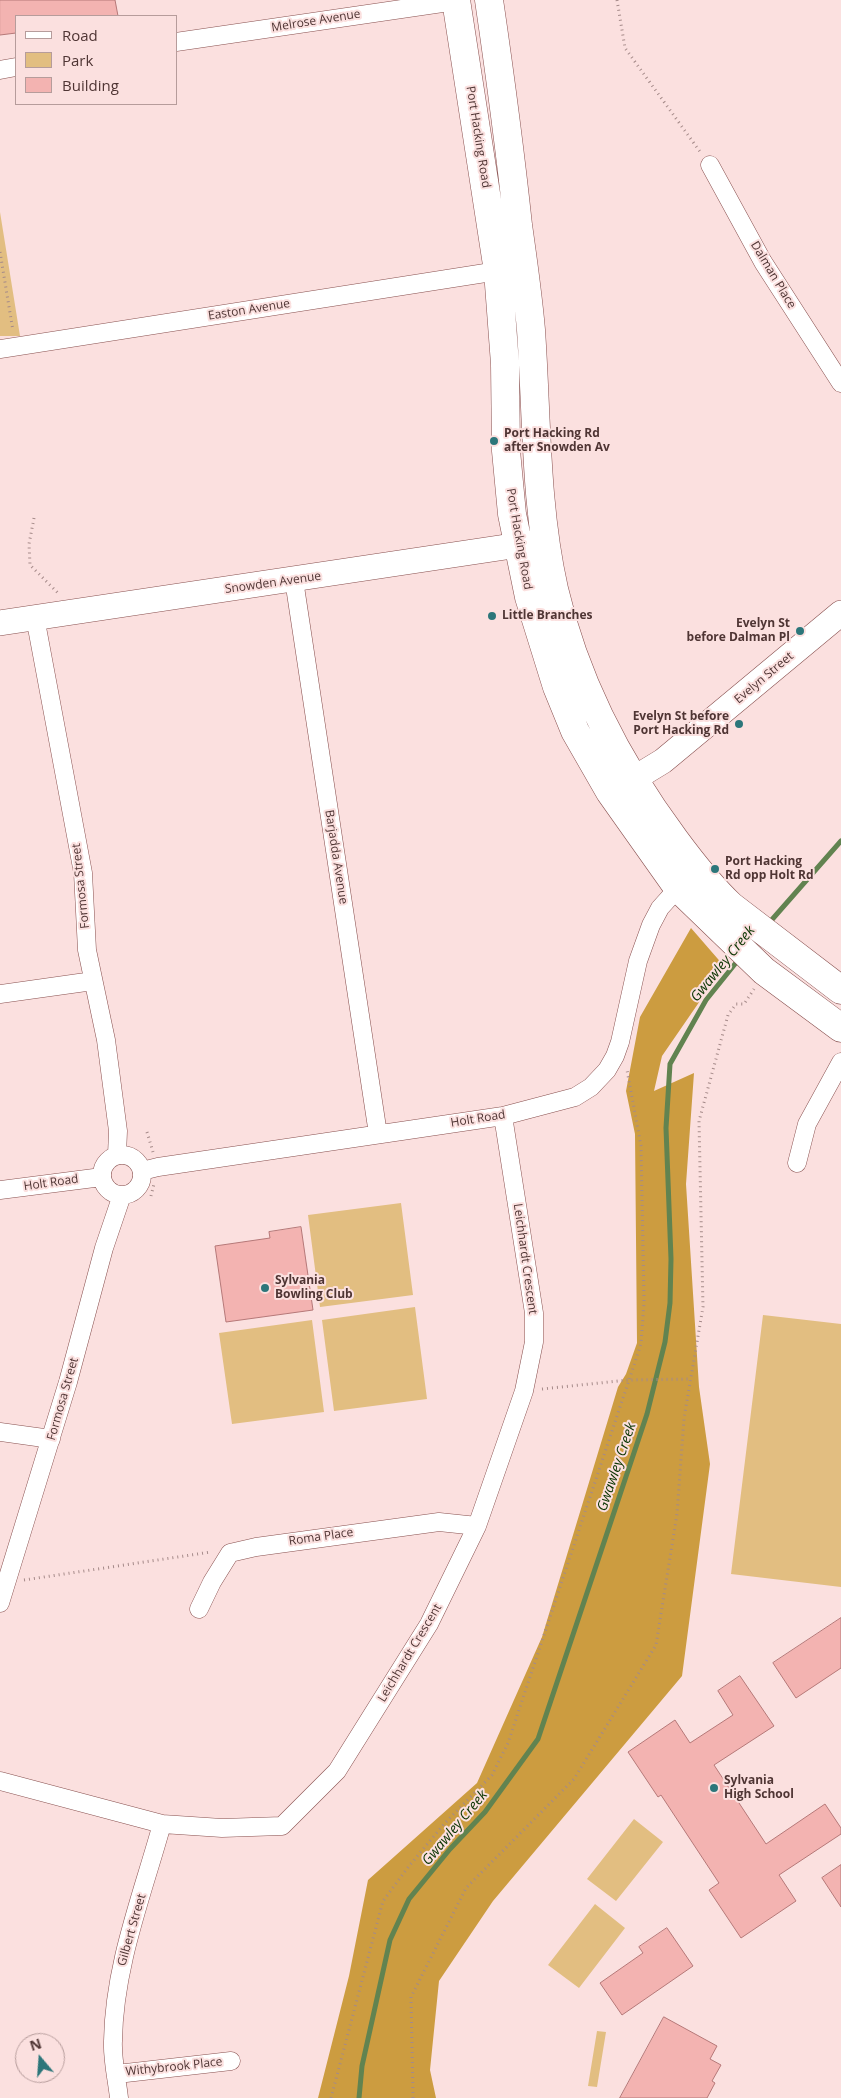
<!DOCTYPE html>
<html>
<head>
<meta charset="utf-8">
<style>
	body { margin:0 }
	#map { position:relative; width:841px; height:2098px; overflow:hidden; background:#fbe0df; font-family:"Open Sans",sans-serif }
	canvas { display:block }
	.legend { position:absolute; left:15px; top:15px; width:162px; height:90px; box-sizing:border-box; background:#fbe0df; border:1px solid #b69c9b; margin:0; padding:6px 9px; list-style:none; font-size:15px; color:#4f3534 }
	.legend li { display:flex; align-items:center; gap:10px; height:25px }
	.legend b { width:25px; border:1px solid #b69c9b }
	.north { position:absolute; left:15px; top:2033px; width:50px; height:50px; box-sizing:border-box; background:#fbe0df; border:1px solid #b69c9b; border-radius:50%; rotate:342deg; font-size:14px; font-weight:700; line-height:20px; text-align:center; color:#4f3534 }
	.north::after { content:''; display:block; margin:auto; width:18px; height:22px; background:#2c767a; clip-path:polygon(50% 0,100% 100%,50% 72%,0 100%) }
</style>
</head>
<body>
<div id="map">
<canvas width="841" height="2098"></canvas>
<ul class="legend">
<li><b style="height:6px;background:#fff"></b>Road</li>
<li><b style="height:14px;background:#e2be81"></b>Park</li>
<li><b style="height:14px;background:#f3b3b1"></b>Building</li>
</ul>
<div class="north">N</div>
</div>
<script>
const g = document.querySelector('canvas').getContext('2d');
g.lineJoin = 'round';
function fill(path, color) { g.fillStyle = color; g.fill(path, 'evenodd'); }
function stroke(path, color, width, dash) { g.strokeStyle = color; g.lineWidth = width; g.lineCap = dash ? 'butt' : 'round'; g.setLineDash(dash || []); g.stroke(path); }
function drawText(font, color, halo, rows, align = 'center') {
  g.font = font + ' "Open Sans",sans-serif'; g.lineWidth = 4; g.setLineDash([]); g.textBaseline = 'middle'; g.strokeStyle = halo; g.fillStyle = color; for (const [text, x, y, turn = 0] of rows) {
    g.save(); g.translate(x, y); g.rotate((+turn || 0) * Math.PI / 180); g.textAlign = isNaN(turn) ? turn : align; if (halo) g.strokeText(text, 0, 0); g.fillText(text, 0, 0); g.restore();
  }
}
fill(new Path2D(`
	M0 212 20 336H0Z
	M401 1203 413 1295 320 1307 308 1215Z
	M415 1307 427 1399 334 1411 322 1320Z
	M763 1315 841 1324V1587L731 1574Z
	M312 1320 324 1412 232 1424 219 1333Z
	M634 1819 663 1842 616 1901 587 1879Z
	M595 1904 625 1928 579 1988 548 1965Z
	M597 2031 606 2032 597 2087 588 2086Z`), '#e2be81');
fill(new Path2D(`
	M691 928 724 966 662 1056 654 1091 694 1073 686 1184 699 1387 710 1464 682 1676 493 1901 439 1981 430 2070 436 2098H318L349 1976 368 1880 477 1783 542 1637 618 1387 626 1374 637 1343 635 1134 626 1091 640 1017Z`), '#cc9c40');
stroke(new Path2D(`
	M769 923 841 841
	M359 2098 362 2066 390 1940 409 1899 450 1849 485 1812 538 1739 647 1414 665 1342 670 1303 671 1259 666 1128 670 1064 706 1000 739 959`), '#618350', 5);
const building = new Path2D(`
	M0 0H115L118 16H16V33L0 35Z
	M301 1227 313 1310 226 1322 215 1246 270 1238 269 1232Z
	M841 1618V1668L796 1698 773 1663Z
	M740 1676 774 1726 714 1765 766 1844 825 1804 841 1828V1834L779 1875 796 1901 741 1938 709 1890 719 1883 661 1795 658 1797 628 1752 675 1720 690 1743 733 1715 718 1691Z
	M841 1865V1907L822 1878Z
	M667 1928 693 1966 622 2015 600 1983 643 1953 639 1947Z
	M664 2017 717 2046 710 2059 721 2065 712 2081 715 2083 707 2098H620Z`);
fill(building, '#f3b3b1');
stroke(building, '#b57878', 1);
const street = new Path2D(`
	M176 42 456 1
	M0 70 16 67
	M710 165 763 262 841 383
	M0 349 498 271
	M294 580 378 1134
	M35 617 83 873 87 950 106 1040 118 1131 117 1155
	M0 994 93 981
	M102 1175a20 20 0 1 1 40 0a20 20 0 1 1-40 0Z
	M797 1163 807 1124 841 1062
	M142 1171 158 1167 503 1116 575 1097 591 1087 607 1070 615 1056 620 1042 638 961 651 925 660 908 678 888
	M0 1190 102 1177
	M0 1432 51 1439
	M0 1603 68 1382 104 1248 122 1195
	M199 1609 212 1582 230 1553 256 1547 439 1522 477 1526
	M0 1781 162 1824 222 1828 282 1826 337 1771 429 1624 477 1526 524 1391 534 1342V1313L503 1116
	M117 2074 231 2061
	M119 2098C117 2079 112 2059 113 2041 114 1966 142 1896 162 1824`);
const secondary = new Path2D(`
	M0 623 539 542
	M617 789 663 761 841 613`);
const primary = new Path2D(`
	M456 0 498 271 505 364 506 451 512 514 529 597 557 687 575 731 610 792 678 888 764 971 841 1028
	M489 0C500 75 510 150 518 225 523 260 528 295 531 330 537 416 535 505 554 589 575 680 620 766 675 840 692 863 710 886 731 906L841 990`);
stroke(street, '#88504f', 19);
stroke(secondary, '#88504f', 26);
stroke(primary, '#88504f', 29);
stroke(new Path2D(`
	M617 0 625 48 701 153
	M0 252 13 331
	M34 518 29 544 30 565 59 594
	M147 1132 153 1152
	M151 1196 154 1184
	M542 1389 628 1380 691 1379
	M24 1580 211 1552
	M331 2098 383 1901 409 1866 445 1823 492 1775 508 1743 641 1344 644 1302 641 1146 627 1070
	M413 2098 411 1997 466 1888 574 1779 656 1645 677 1514 684 1418 703 1307 699 1121 728 1015 736 1004H744L754 989`), '#a58a89', 3, [1, 4]);
stroke(street, '#fff', 18);
stroke(secondary, '#fff', 25);
stroke(primary, '#fff', 28);
for (const [x, y, r, color] of [
	[494,441,5,"#2c767a"],
	[492,616,5,"#2c767a"],
	[800,631,5,"#2c767a"],
	[739,724,5,"#2c767a"],
	[715,869,5,"#2c767a"],
	[265,1288,5,"#2c767a"],
	[714,1788,5,"#2c767a"]
]) { const dot = new Path2D(); dot.arc(x, y, r, 0, 2 * Math.PI); g.fillStyle = color; g.fill(dot); stroke(dot, '#fbe0df', 2); }
drawText('12px', '#4f3534', '#fbe0df', [
	["Melrose Avenue",316,21,-9],
	["Port Hacking Road",478,137,81],
	["Dalman Place",773,275,59],
	["Easton Avenue",249,310,-9],
	["Port Hacking Road",519,539,80],
	["Snowden Avenue",273,583,-8],
	["Evelyn Street",764,678,-40],
	["Barjadda Avenue",336,857,81],
	["Formosa Street",81,886,-96],
	["Holt Road",478,1119,-9],
	["Holt Road",51,1183,-8],
	["Leichhardt Crescent",525,1259,82],
	["Formosa Street",63,1399,-74],
	["Roma Place",321,1537,-8],
	["Leichhardt Crescent",410,1653,-59],
	["Gilbert Street",132,1930,-74],
	["Withybrook Place",174,2067,-6]
]);
drawText('bold 12px', '#4f3534', '#fbe0df', [
	["Port Hacking Rd",504,434],
	["after Snowden Av",504,448],
	["Little Branches",502,616],
	["Evelyn St",790,624,"right"],
	["before Dalman Pl",790,638,"right"],
	["Evelyn St before",729,717,"right"],
	["Port Hacking Rd",729,731,"right"],
	["Port Hacking",725,862],
	["Rd opp Holt Rd",725,876],
	["Sylvania",275,1281],
	["Bowling Club",275,1295],
	["Sylvania",724,1781],
	["High School",724,1795]
], 'left');
drawText('italic 14px', '#0b3502', '#fbe0df', [
	["Gwawley Creek",723,964,-51],
	["Gwawley Creek",617,1467,-71],
	["Gwawley Creek",455,1828,-50]
]);
</script>
</body>
</html>
